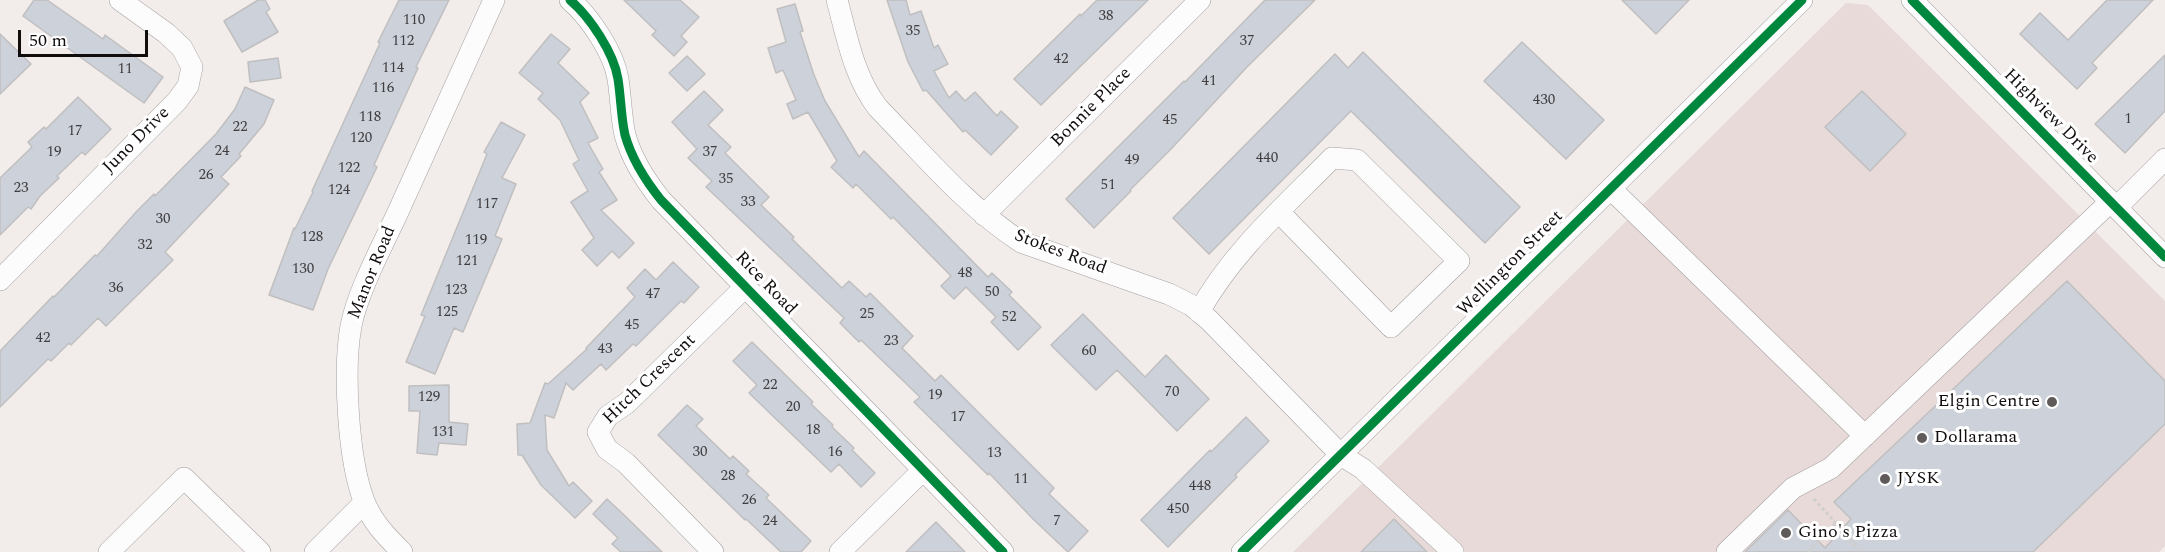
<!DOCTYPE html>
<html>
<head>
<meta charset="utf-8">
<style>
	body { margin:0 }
	#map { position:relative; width:2165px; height:552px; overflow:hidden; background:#f2eceb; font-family:Spectral,serif }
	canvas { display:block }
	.scale { position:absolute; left:18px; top:30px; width:130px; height:27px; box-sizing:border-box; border:3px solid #110d0c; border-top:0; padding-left:8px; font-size:18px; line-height:21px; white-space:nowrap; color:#110d0c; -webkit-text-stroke:4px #fff; paint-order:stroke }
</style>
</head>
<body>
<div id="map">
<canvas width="2165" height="552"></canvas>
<div class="scale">50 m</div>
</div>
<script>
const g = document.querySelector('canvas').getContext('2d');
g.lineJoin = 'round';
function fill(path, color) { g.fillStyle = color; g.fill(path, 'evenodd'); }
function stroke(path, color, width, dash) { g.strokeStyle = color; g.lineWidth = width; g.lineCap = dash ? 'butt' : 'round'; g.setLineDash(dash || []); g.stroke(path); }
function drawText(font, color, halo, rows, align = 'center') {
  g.font = font + ' Spectral,serif'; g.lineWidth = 6; g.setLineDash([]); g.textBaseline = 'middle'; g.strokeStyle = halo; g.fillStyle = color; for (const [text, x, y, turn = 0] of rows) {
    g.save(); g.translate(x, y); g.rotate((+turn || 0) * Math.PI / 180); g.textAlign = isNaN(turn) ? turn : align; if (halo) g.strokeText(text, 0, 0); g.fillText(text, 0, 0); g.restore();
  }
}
fill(new Path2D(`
	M1846 3 1868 5 2165 301V546L2159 552H1293Z`), '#e8dad8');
const building = new Path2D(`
	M34 0H47L103 39 105 35 163 77 144 103 23 16Z
	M258 0H265L270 9 266 12 278 32 242 52 224 21Z
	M399 0H449L416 67 418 68 374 165 377 167 328 269 313 310 269 295 294 228 295 229 313 192 312 191 380 43 378 42Z
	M624 0H680L699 17 681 36 687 42 674 56 652 35 656 31Z
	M887 0H906L910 15 921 11 934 48 938 45 948 64 934 71 949 98 956 91 965 101 975 92 997 116 1001 111 1018 127 991 155 965 130 963 132 926 90 923 91 908 62Z
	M1097 0H1148L1041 105 1014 79 1080 14 1081 16Z
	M1265 0H1315L1247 67 1172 148 1130 190 1131 191 1094 228 1066 199 1184 81 1185 82Z
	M1622 0H1689L1656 34Z
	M2107 0H2153L2092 63 2097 68 2077 89 2020 34 2040 13 2068 40Z
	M795 4 803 31 800 32 814 75 825 101 859 157 864 151 988 277 992 273 1012 292 1009 295 1041 327 1018 350 991 322 996 317 966 287 954 299 941 286 951 276 893 217 891 219 856 184 853 188 831 167 837 161 808 112 793 119 787 104 796 100 783 70 776 73 768 48 786 42 777 9Z
	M0 34 31 64 0 94Z
	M551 34 570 49 558 63 589 93 580 102 598 138 588 143 603 169 599 172 617 200 601 210 634 243 619 258 612 251 597 266 582 250 594 238 571 202 588 191 573 164 579 160 560 120 538 99 543 93 519 73Z
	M1522 42 1604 120 1566 159 1484 81Z
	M1363 52 1520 207 1485 243 1351 111 1209 254 1173 218 1335 54 1348 68Z
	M2165 55V111L2125 153 2095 124Z
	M687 56 705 74 687 91 669 73Z
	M278 58 281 78 250 82 248 62Z
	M245 87 274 100 264 124 239 154 241 156 221 177 229 184 165 252 173 260 106 326 98 318 71 345 69 343 51 361 48 359 0 407V351L53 296 54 297 95 255 97 256 137 211 154 194 155 196 216 134 235 109Z
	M704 91 723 110 708 125 731 147 725 153 769 197 761 205 794 237 792 239 842 288 849 281 866 297 870 293 913 336 902 348 935 381 941 375 1054 488 1049 494 1088 531 1068 552 1033 519 989 473 988 475 914 402 920 397 861 340 859 342 840 323 844 318 706 187 712 181 688 158 697 149 672 122Z
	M1862 91 1906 134 1870 171 1825 127Z
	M78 97 111 129 85 155 82 152 57 176 59 178 40 196 31 209 28 207 0 235V178L32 147 28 142 44 127 46 129Z
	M501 122 525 135 502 178 516 184 495 236 502 239 463 332 454 328 435 374 406 362 425 316 421 315 487 154 484 152Z
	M673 262 699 287 684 303 681 301 636 346 633 344 606 370 601 364 573 390 566 383 554 418 545 415 547 450 569 486 573 482 592 501 575 518 541 485 522 455H518L517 424 530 423 545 383 548 384 587 349 586 348 635 297 627 288 645 269 656 280Z
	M2067 281 2165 381V424L2033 552H1745L1788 510 1825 548 1851 519 1834 502Z
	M1083 314 1145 377 1166 355 1209 399 1177 431 1117 370 1096 390 1051 345Z
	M752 342 813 402 811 404 833 425 832 427 854 448 852 450 875 473 861 487 839 464 831 472 749 393 757 385 733 361Z
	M449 385V422L468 424 466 445 439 443 437 455 417 453 420 411H409V386Z
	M687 405 703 419 696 426 730 459 733 456 749 471 746 474 769 495 766 498 811 541 801 552H781L746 519 745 520 658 435Z
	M1246 417 1269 441 1235 475 1237 477 1168 547 1141 520 1210 450 1211 452Z
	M607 499 623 514 662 552H621L612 544 618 538 593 514Z
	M1394 519 1427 552H1361Z
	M936 522 965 552H906Z`);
fill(building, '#ccd1da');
stroke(building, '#c0bfc0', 1.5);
const minor = new Path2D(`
	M570 0C590 17 614 53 618 79 621 98 621 117 625 135 632 160 645 180 661 200L1003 552
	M837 0C847 37 854 77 878 108 924 155 966 206 1021 242L1169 294 1191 305 1209 320 1341 455 1363 469 1453 552
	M1912 0 2165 257
	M1611 189 1865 436
	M2117 207 2165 159
	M984 215 1200 0
	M0 280 177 101 188 86 192 67 182 48 166 33 120 0
	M1199 312C1232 252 1285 206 1332 158L1357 160 1459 261 1391 327 1279 212
	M109 552 184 478 260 552
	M315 552 364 503
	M402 552C387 537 372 522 364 501 348 459 343 370 351 326 358 290 383 245 398 212 430 141 462 71 494 0
	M713 552 626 463 607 449 598 432 608 416 627 403 745 287
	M840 552 923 470
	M1242 552 1802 0
	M1727 552 1793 488 1831 468 2111 201`);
stroke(minor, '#a6a1a1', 22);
stroke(new Path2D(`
	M1814 499 1862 552
	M1808 552 1835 524`), '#d0cecd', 3, [3, 3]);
stroke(minor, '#fdfcfc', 21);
stroke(new Path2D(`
	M570 0C590 17 614 53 618 79 621 98 621 117 625 135 632 160 645 180 661 200L1003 552
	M1912 0 2165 257
	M1242 552 1802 0`), '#00873e', 9);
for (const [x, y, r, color] of [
	[2052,402,6,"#605b5a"],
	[1922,438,6,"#605b5a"],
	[1885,479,6,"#605b5a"],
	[1786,533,6,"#605b5a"]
]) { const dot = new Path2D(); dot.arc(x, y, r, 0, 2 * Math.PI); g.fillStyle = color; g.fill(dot); stroke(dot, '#fff', 2); }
drawText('15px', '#403e40', null, [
	["38",1106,17],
	["110",414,21],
	["35",913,32],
	["112",403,42],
	["37",1247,42],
	["42",1061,60],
	["114",393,69],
	["11",125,70],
	["41",1209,82],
	["116",383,89],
	["430",1544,101],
	["118",370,118],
	["1",2128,120],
	["45",1170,121],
	["22",240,128],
	["17",75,132],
	["120",361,139],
	["24",222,152],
	["19",54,153],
	["37",710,153],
	["440",1267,159],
	["49",1132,161],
	["122",349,169],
	["26",206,176],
	["35",726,180],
	["51",1108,186],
	["23",21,189],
	["124",339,191],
	["33",748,203],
	["117",487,205],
	["30",163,220],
	["128",312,238],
	["119",476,241],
	["32",145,246],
	["121",467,262],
	["130",303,270],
	["48",965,274],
	["36",116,289],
	["123",456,291],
	["50",992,293],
	["47",653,295],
	["125",447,313],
	["25",867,315],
	["52",1009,318],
	["45",632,326],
	["42",43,339],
	["23",891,342],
	["43",605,350],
	["60",1089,352],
	["22",770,386],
	["70",1172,393],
	["19",935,396],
	["129",429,398],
	["20",793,408],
	["17",958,418],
	["18",813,431],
	["131",443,433],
	["30",700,453],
	["16",835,453],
	["13",994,454],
	["28",728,477],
	["11",1021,480],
	["448",1200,487],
	["26",749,501],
	["450",1178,510],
	["24",770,522],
	["7",1057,522]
]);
drawText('18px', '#110d0c', '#fff', [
	["Bonnie Place",1092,108,-45],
	["Highview Drive",2050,117,45],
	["Juno Drive",137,141,-45],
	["Stokes Road",1060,253,21],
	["Wellington Street",1511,264,-45],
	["Manor Road",373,273,-68],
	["Rice Road",765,284,46],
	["Hitch Crescent",650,380,-44]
]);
drawText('18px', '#110d0c', '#fff', [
	["Elgin Centre",2040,402,"right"],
	["Dollarama",1934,438],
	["JYSK",1897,479],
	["Gino's Pizza",1798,533]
], 'left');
</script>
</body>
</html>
